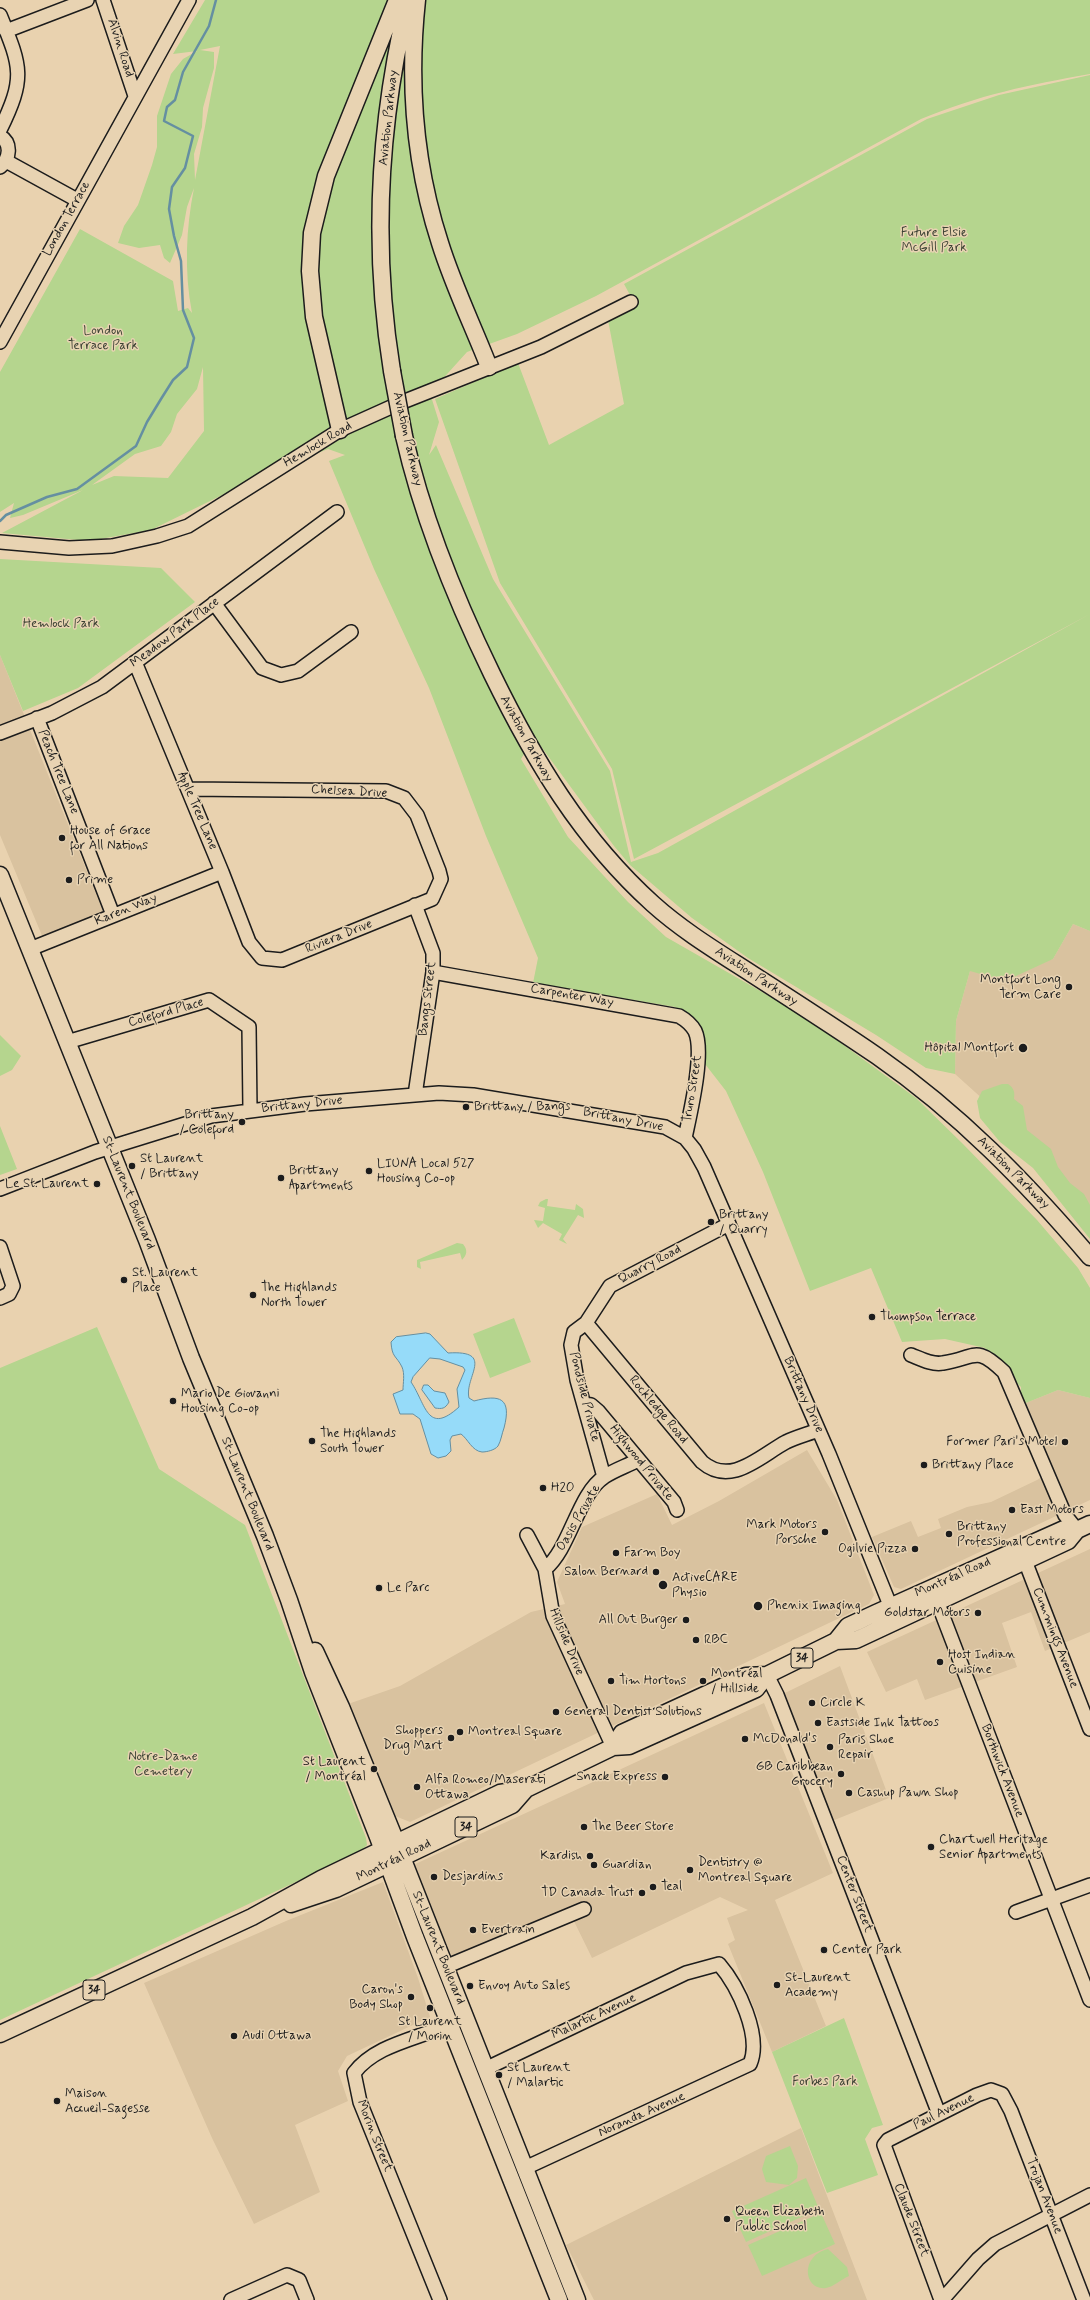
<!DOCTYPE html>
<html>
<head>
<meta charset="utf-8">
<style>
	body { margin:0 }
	canvas { display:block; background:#e9d2af }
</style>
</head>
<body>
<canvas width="1090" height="2300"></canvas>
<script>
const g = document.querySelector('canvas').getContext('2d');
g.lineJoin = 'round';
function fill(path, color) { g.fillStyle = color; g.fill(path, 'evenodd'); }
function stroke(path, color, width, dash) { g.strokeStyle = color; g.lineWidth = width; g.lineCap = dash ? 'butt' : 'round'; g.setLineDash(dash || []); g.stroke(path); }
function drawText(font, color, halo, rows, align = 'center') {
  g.font = font + ' Mynerve,sans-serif'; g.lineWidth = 3; g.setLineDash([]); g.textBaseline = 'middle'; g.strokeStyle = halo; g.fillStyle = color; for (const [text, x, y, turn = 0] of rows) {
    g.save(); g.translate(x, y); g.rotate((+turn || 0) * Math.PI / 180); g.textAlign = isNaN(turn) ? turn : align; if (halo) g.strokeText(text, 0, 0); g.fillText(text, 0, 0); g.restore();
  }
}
fill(new Path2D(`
	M0 655 104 914 43 938 0 835Z
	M1073 924 1090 931V1222L985 1101 955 1074 956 1021 970 971 1053 959Z
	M1058 1390 1090 1398V1500L901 1589 894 1587 872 1537 911 1521 918 1537 941 1528 938 1519 967 1507 991 1502 1037 1480 1051 1471 1021 1405Z
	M807 1450 837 1500 874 1595 869 1604 410 1822 395 1816 348 1704 400 1686 531 1612 565 1604 557 1582 582 1527 657 1494 672 1525 719 1501Z
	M1090 1549V1632L1045 1651 1031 1612 1002 1623 1017 1667 925 1700 917 1679 886 1692 867 1652Z
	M840 1666 889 1798 832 1821 785 1693Z
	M764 1703 833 1873 775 1900 826 2026 772 2052 728 1944 735 1940 727 1918 748 1910 720 1897 592 1958 568 1909 452 1956 411 1866Z
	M383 1882 418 1978 430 2017 347 2056 338 2071 348 2101 295 2125 320 2192 254 2224 212 2138 144 1983 286 1921Z
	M801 2128 867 2300H594L566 2245Z`), '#d9c29f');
fill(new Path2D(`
	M205 0H1090V74C1028 85 979 95 921 119L596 296 517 334 467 352 430 393 439 422 429 455 436 445 493 579 610 771 631 862 658 853 1090 614V931L1073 924 1053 959 1005 981 970 971 956 1021 955 1074 926 1068 876 1035 748 958 692 918 630 865 614 846 534 737 521 759 568 837 628 902 666 937 804 1016 916 1098 963 1144 1037 1220 1078 1268 1090 1288V1398L1058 1390 1021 1405V1387L993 1360 985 1348 945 1339 902 1342 871 1268 810 1291 763 1172 726 1091 705 1064 702 1034 675 1007 533 983 538 958 486 836 429 688 374 569 329 461 345 455 328 449 261 476 151 530 89 541 2 533 83 490 23 515 10 518 14 503 0 512V372L80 229 173 281 178 311 188 308 192 313C184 271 186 228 194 188L187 207 182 235 170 263 164 258 160 245 139 248 118 243 124 226 138 205 152 165 157 147V116L171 74 183 59 197 51 173 54ZM220 46 195 180 194 154 202 127 203 108 214 68V52L200 50ZM203 367 204 431 168 478 114 476 92 485 135 454 161 446 171 432 177 414 197 389Z
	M1090 75V614L634 859 612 769 500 583 435 399 518 363 549 445 624 404 608 320 636 306 624 284 927 119 999 95Z
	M0 559 161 568 195 602 78 688 23 711 0 655Z
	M0 1035 21 1056 12 1070 0 1076Z
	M1002 1084H1008C1014 1088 1015 1092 1014 1099L1023 1106 1027 1130 1051 1149 1058 1167 1070 1183 1084 1194 1090 1205V1239L1033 1168 1000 1142 980 1118 977 1101 982 1091Z
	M0 1126 17 1169 0 1175Z
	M546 1199H548L547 1206 575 1210 576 1204 583 1209 584 1218 578 1215 563 1239 567 1244 559 1240 562 1234 543 1223 538 1228 534 1220 543 1221 545 1208 538 1206 540 1202Z
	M457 1243 463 1244C468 1250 467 1255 462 1260L460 1253 420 1262 421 1269 417 1267V1260Z
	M514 1318 531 1362 490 1378 473 1334Z
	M97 1327 159 1469 245 1525 366 1838 367 1845 360 1852 0 2020V1368Z
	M844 2018 883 2125 872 2128 865 2139 878 2175 827 2193 772 2052Z
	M790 2146 798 2166 797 2178 789 2185 766 2182 762 2169 766 2156Z
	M806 2178 819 2209 746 2242 732 2211Z
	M821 2213 835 2244 762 2276 748 2245Z
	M828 2249 847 2267 849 2276C842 2279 833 2287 826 2288 804 2291 799 2256 828 2249Z`), '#b5d58e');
const water = new Path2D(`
	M426 1333 430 1334 448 1353C496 1350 464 1377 469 1398L474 1401C500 1394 512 1398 504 1428 502 1433 501 1441 498 1446 495 1450 487 1452 482 1452 472 1451 468 1439 461 1434L452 1436 450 1440 451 1451 446 1456 438 1458 431 1454 420 1419 413 1414H400L393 1394 403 1390C403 1383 405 1374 402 1367 396 1355 392 1358 391 1342L396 1337ZM430 1358 440 1359 463 1367 465 1370 457 1389 459 1407C427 1436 426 1404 411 1382L413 1377Z
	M424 1385H428L434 1391 445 1393 449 1402C445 1409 442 1409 435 1408L422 1390Z`);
fill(water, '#96dbf9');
stroke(water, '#658fa1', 1);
stroke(new Path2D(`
	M0 521 6 515 47 497 77 489 136 446 147 422 161 399 173 380 187 367 194 338 183 310 181 261 174 236 169 209 172 187 185 168 193 136 164 121 167 107 175 100 183 72 209 26 216 0`), '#658fa1', 2.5);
const minor = new Path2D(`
	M103 0 135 96
	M0 15C21 67 26 77 0 130
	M6 31 87 0
	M0 136C12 143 10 159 0 167
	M6 161 77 200
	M0 342 189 0
	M0 542 69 548 112 546 157 536 188 526 340 430 400 403 541 347 631 302
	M214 603 262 668 281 675 298 671 351 632
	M135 662 222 872 249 942 262 958 282 960 432 899 441 879 439 871 417 815 404 798 386 791 188 789
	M37 718 113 915
	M0 733 52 713 102 687 337 512
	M415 905 433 953V972L415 1095
	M30 949 222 872
	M433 972 679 1016C686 1020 691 1024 695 1031 705 1052 690 1114 685 1138
	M67 1042 209 1000 249 1027 250 1110
	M0 1189 95 1152 211 1116 305 1104 439 1093 473 1095 665 1127 685 1138 694 1149 704 1167 829 1454 894 1615
	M0 1247 13 1286 9 1294 0 1298
	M586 1323 702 1462C731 1487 760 1456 786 1442 796 1437 808 1434 818 1430
	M911 1355C921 1359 932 1365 943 1363 976 1358 975 1344 1004 1372L1065 1515 1077 1530
	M584 1404 591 1405 598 1411 674 1502 677 1510
	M604 1477 577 1380 571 1345 574 1332 586 1323 610 1286 729 1224
	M527 1535 545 1569 553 1616 613 1747
	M1022 1553 1090 1729
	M545 1569C570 1549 578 1494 604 1477 614 1470 627 1466 638 1460
	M934 1593 1090 2000
	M767 1675 777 1695 939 2114
	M1016 1912 1090 1885
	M445 1967 584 1909
	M485 2069 686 1973 719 1964C738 1986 762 2036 750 2064L525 2168
	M231 2300 287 2275 299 2280 307 2300
	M440 2300 360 2102 354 2073C376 2044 418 2039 450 2024
	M941 2300 884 2145 888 2140 977 2095 991 2090 1002 2094 1011 2111 1084 2300
	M942 2300 978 2259 995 2244 1090 2195`);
const major = new Path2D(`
	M417 0C408 83 414 163 440 243 453 285 473 326 489 367
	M392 371C372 248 379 121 408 0
	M340 430 314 317 310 271 312 233 326 176 397 0
	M404 436C423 520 455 598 492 674 534 760 581 839 653 904 683 931 718 952 752 974 794 1001 836 1028 877 1056 960 1114 1025 1181 1090 1257
	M0 875 147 1240 191 1358 265 1536 289 1600 313 1672 378 1837 415 1937 559 2300
	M836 1641 856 1640 1068 1541 1077 1530 1090 1524
	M315 1651 341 1707 392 1832 577 2300
	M613 1747 622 1733 746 1676 767 1675 836 1641 848 1626 876 1613 1064 1529 1077 1530
	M291 1904 336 1889 512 1805 526 1789 613 1747 629 1746 756 1689 767 1675
	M0 2034 252 1917 321 1879 500 1793 526 1789`);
stroke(minor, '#1c1c1c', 16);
stroke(major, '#1c1c1c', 19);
stroke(minor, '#e8d3b2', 13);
stroke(major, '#e8d3b2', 16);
const majorBridge = new Path2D(`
	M392 371 404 436`);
stroke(majorBridge, '#1c1c1c', 19, []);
stroke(majorBridge, '#e8d3b2', 16);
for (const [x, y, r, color] of [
	[62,838,4,"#1c1c1c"],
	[69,880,4,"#1c1c1c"],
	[1069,987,4,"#1c1c1c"],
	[1023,1048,5,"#1c1c1c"],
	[466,1107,4,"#1c1c1c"],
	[242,1122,4,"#1c1c1c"],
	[132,1166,4,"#1c1c1c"],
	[369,1171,4,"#1c1c1c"],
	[281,1178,4,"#1c1c1c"],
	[97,1184,4,"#1c1c1c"],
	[711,1222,4,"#1c1c1c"],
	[124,1280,4,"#1c1c1c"],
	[253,1295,4,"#1c1c1c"],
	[872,1317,4,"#1c1c1c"],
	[173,1401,4,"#1c1c1c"],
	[312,1441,4,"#1c1c1c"],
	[1065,1442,4,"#1c1c1c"],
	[924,1465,4,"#1c1c1c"],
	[543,1488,4,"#1c1c1c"],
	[1012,1510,4,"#1c1c1c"],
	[825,1532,4,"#1c1c1c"],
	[949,1534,4,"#1c1c1c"],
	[915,1549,4,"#1c1c1c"],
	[616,1553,4,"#1c1c1c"],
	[656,1572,4,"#1c1c1c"],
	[663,1585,5,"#1c1c1c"],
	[379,1588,4,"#1c1c1c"],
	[758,1606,5,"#1c1c1c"],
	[978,1613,4,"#1c1c1c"],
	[686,1620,4,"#1c1c1c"],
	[696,1640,4,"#1c1c1c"],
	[940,1662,4,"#1c1c1c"],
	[611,1681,4,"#1c1c1c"],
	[703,1681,4,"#1c1c1c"],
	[812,1703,4,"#1c1c1c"],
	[556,1712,4,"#1c1c1c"],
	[818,1723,4,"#1c1c1c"],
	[460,1732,4,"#1c1c1c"],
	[451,1738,4,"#1c1c1c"],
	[745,1739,4,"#1c1c1c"],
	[830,1747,4,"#1c1c1c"],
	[374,1769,4,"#1c1c1c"],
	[841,1774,4,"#1c1c1c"],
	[665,1777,4,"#1c1c1c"],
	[417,1787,4,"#1c1c1c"],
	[849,1793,4,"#1c1c1c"],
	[584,1827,4,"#1c1c1c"],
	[931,1847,4,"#1c1c1c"],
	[590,1856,4,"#1c1c1c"],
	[594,1865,4,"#1c1c1c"],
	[690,1870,4,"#1c1c1c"],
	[434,1877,4,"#1c1c1c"],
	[653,1887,4,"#1c1c1c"],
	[642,1893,4,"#1c1c1c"],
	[473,1930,4,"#1c1c1c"],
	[824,1950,4,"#1c1c1c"],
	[777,1985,4,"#1c1c1c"],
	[470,1986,4,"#1c1c1c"],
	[411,1997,4,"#1c1c1c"],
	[430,2008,4,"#1c1c1c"],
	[234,2036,4,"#1c1c1c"],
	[499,2075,4,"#1c1c1c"],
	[57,2101,4,"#1c1c1c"],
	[727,2219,4,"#1c1c1c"]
]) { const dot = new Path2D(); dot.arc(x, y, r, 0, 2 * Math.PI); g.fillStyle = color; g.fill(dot); stroke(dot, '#e8d3b2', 1.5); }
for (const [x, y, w] of [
	[802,1658,22],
	[466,1827,22],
	[94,1990,22]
]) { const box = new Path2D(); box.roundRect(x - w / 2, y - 10, w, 20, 3); g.fillStyle = '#e8d3b2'; g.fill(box); stroke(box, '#1c1c1c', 1); }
drawText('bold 12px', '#1c1c1c', null, [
	["34",802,1658],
	["34",466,1827],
	["34",94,1990]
]);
drawText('13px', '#1c1c1c', '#e8d3b2', [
	["Alvin Road",120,48,72],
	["Aviation Parkway",389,118,-84],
	["London Terrace",67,219,-61],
	["Aviation Parkway",407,439,77],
	["Hemlock Road",318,445,-31],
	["Meadow Park Place",175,633,-37],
	["Aviation Parkway",526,739,61],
	["Peach Tree Lane",58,772,68],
	["Chelsea Drive",349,792,3],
	["Apple Tree Lane",197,811,67],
	["Karen Way",126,910,-22],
	["Riviera Drive",339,937,-22],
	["Aviation Parkway",756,977,33],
	["Carpenter Way",572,996,10],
	["Bangs Street",428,999,-83],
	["Coleford Place",166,1013,-16],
	["Truro Street",693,1089,-81],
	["Brittany Drive",302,1105,-6],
	["Brittany Drive",623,1120,11],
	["Aviation Parkway",1013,1173,45],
	["St-Laurent Boulevard",128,1193,68],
	["Quarry Road",650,1265,-28],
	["Brittany Drive",803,1395,66],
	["Pondside Private",584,1397,76],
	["Rockledge Road",658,1410,50],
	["Highwood Private",641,1463,51],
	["St-Laurent Boulevard",247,1494,68],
	["Oasis Private",579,1518,-60],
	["Montréal Road",953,1578,-24],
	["Cummings Avenue",1055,1638,69],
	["Hillside Drive",566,1642,67],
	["Borthwick Avenue",1002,1771,69],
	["Montréal Road",394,1861,-26],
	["Center Street",854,1894,69],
	["St-Laurent Boulevard",438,1948,68],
	["Malartic Avenue",594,2017,-25],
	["Paul Avenue",944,2112,-26],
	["Noranda Avenue",642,2115,-24],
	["Morin Street",374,2136,68],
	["Trojan Avenue",1044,2196,69],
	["Claude Street",911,2220,69]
]);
drawText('13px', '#3b4133', '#e8d3b2', [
	["Future Elsie",934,233],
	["McGill Park",934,248],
	["London",103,331],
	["Terrace Park",103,346],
	["Hemlock Park",61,624],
	["Notre-Dame",163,1757],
	["Cemetery",163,1772],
	["Forbes Park",825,2082]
]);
drawText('13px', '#1c1c1c', '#e8d3b2', [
	["House of Grace",70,831],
	["for All Nations",70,846],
	["Prime",77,880],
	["Montfort Long",1061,980,"right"],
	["Term Care",1061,995,"right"],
	["Hôpital Montfort",1014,1048,"right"],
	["Brittany / Bangs",474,1107],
	["Brittany",234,1115,"right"],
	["/ Coleford",234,1130,"right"],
	["St Laurent",140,1159],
	["/ Brittany",140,1174],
	["LIUNA Local 527",377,1164],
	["Housing Co-op",377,1179],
	["Brittany",289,1171],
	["Apartments",289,1186],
	["Le St. Laurent",89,1184,"right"],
	["Brittany",719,1215],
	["/ Quarry",719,1230],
	["St. Laurent",132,1273],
	["Place",132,1288],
	["The Highlands",261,1288],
	["North Tower",261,1303],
	["Thompson Terrace",880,1317],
	["Mario De Giovanni",181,1394],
	["Housing Co-op",181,1409],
	["The Highlands",320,1434],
	["South Tower",320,1449],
	["Former Pari's Motel",1057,1442,"right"],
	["Brittany Place",932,1465],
	["H2O",551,1488],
	["East Motors",1020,1510],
	["Mark Motors",817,1525,"right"],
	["Porsche",817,1540,"right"],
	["Brittany",957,1527],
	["Professional Centre",957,1542],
	["Ogilvie Pizza",907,1549,"right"],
	["Farm Boy",624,1553],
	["Salon Bernard",648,1572,"right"],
	["ActiveCARE",672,1578],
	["Physio",672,1593],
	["Le Parc",387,1588],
	["Phenix Imaging",767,1606],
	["Goldstar Motors",970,1613,"right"],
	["All Out Burger",678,1620,"right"],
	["RBC",704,1640],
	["Host Indian",948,1655],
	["Cuisine",948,1670],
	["Montréal",711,1674],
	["/ Hillside",711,1689],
	["Tim Hortons",619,1681],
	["Circle K",820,1703],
	["General Dentist Solutions",564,1712],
	["Eastside Ink Tattoos",826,1723],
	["Shoppers",443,1731,"right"],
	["Drug Mart",443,1746,"right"],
	["Montreal Square",468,1732],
	["McDonald's",753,1739],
	["Paris Shoe",838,1740],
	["Repair",838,1755],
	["St Laurent",366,1762,"right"],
	["/ Montréal",366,1777,"right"],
	["GB Caribbean",833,1767,"right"],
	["Grocery",833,1782,"right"],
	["Snack Express",657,1777,"right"],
	["Alfa Romeo/Maserati",425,1780],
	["Ottawa",425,1795],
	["Cashup Pawn Shop",857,1793],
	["The Beer Store",592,1827],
	["Chartwell Heritage",939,1840],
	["Senior Apartments",939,1855],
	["Kardish",582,1856,"right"],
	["Dentistry @",698,1863],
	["Montreal Square",698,1878],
	["Guardian",602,1865],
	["Desjardins",442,1877],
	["Teal",661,1887],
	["TD Canada Trust",634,1893,"right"],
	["Evertrain",481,1930],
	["Center Park",832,1950],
	["St-Laurent",785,1978],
	["Academy",785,1993],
	["Envoy Auto Sales",478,1986],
	["Caron's",403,1990,"right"],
	["Body Shop",403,2005,"right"],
	["St Laurent",430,2022,"center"],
	["/ Morin",430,2037,"center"],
	["Audi Ottawa",242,2036],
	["St Laurent",507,2068],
	["/ Malartic",507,2083],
	["Maison",65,2094],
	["Accueil-Sagesse",65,2109],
	["Queen Elizabeth",735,2212],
	["Public School",735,2227]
], 'left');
</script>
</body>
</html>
